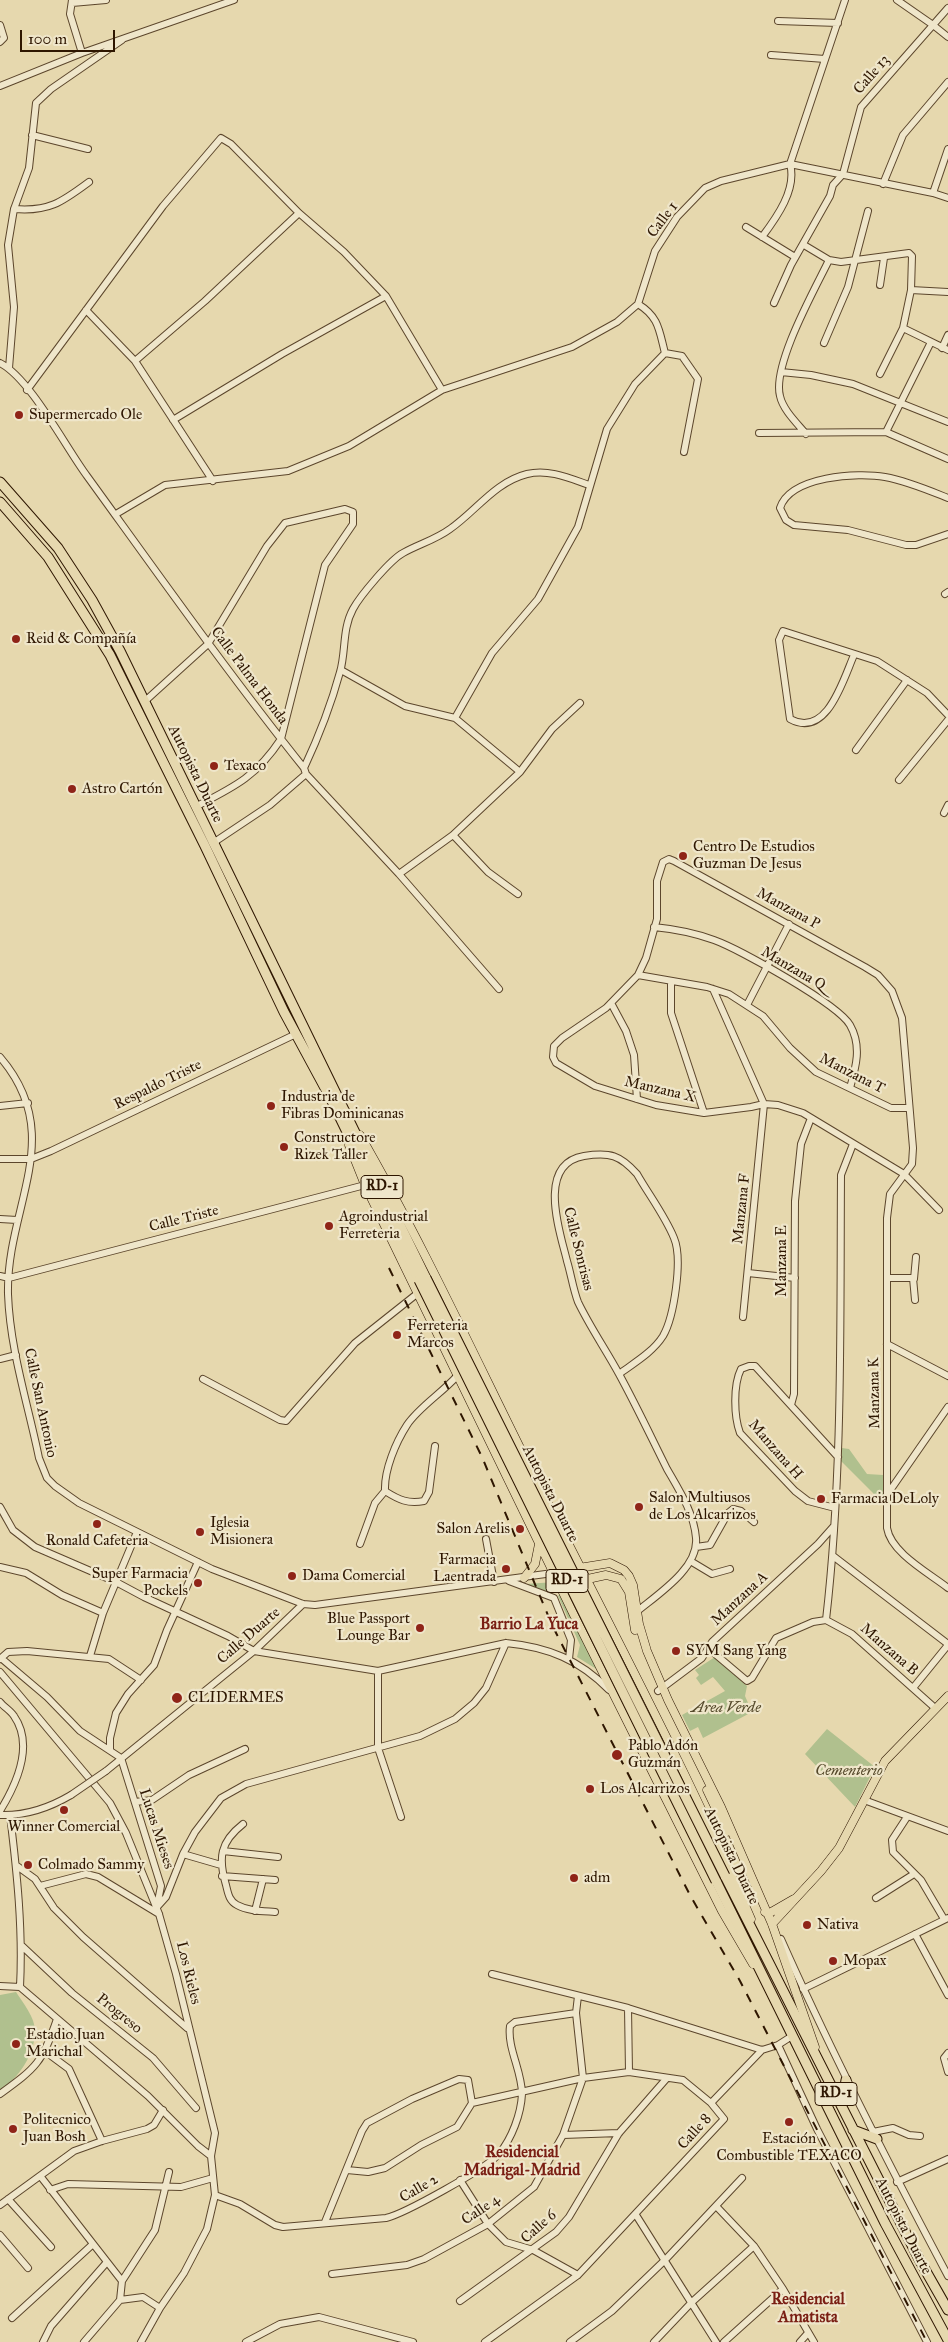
<!DOCTYPE html>
<html>
<head>
<meta charset="utf-8">
<style>
	body { margin:0 }
	#map { position:relative; width:948px; height:2342px; overflow:hidden; background:#e6d8ae; font-family:"IM FELL Great Primer",serif }
	canvas { display:block }
	.scale { position:absolute; left:20px; top:30px; width:95px; height:22px; box-sizing:border-box; border:2px solid #2e1600; border-top:0; padding-left:6px; font-size:15px; line-height:18px; white-space:nowrap; color:#2e1600; -webkit-text-stroke:4px #efe6ca; paint-order:stroke }
</style>
</head>
<body>
<div id="map">
<canvas width="948" height="2342"></canvas>
<div class="scale">100 m</div>
</div>
<script>
const g = document.querySelector('canvas').getContext('2d');
g.lineJoin = 'round';
function fill(path, color) { g.fillStyle = color; g.fill(path, 'evenodd'); }
function stroke(path, color, width, dash) { g.strokeStyle = color; g.lineWidth = width; g.lineCap = dash ? 'butt' : 'round'; g.setLineDash(dash || []); g.stroke(path); }
function drawText(font, color, halo, rows, align = 'center') {
  g.font = font + ' "IM FELL Great Primer",serif'; g.lineWidth = 4.5; g.setLineDash([]); g.textBaseline = 'middle'; g.strokeStyle = halo; g.fillStyle = color; for (const [text, x, y, turn = 0] of rows) {
    g.save(); g.translate(x, y); g.rotate((+turn || 0) * Math.PI / 180); g.textAlign = isNaN(turn) ? turn : align; if (halo) g.strokeText(text, 0, 0); g.fillText(text, 0, 0); g.restore();
  }
}
fill(new Path2D(`
	M842 1448 849 1449 867 1474 883 1475 884 1504 841 1461Z
	M555 1582 557 1588 552 1594 526 1584Z
	M561 1593 598 1670 577 1657 580 1645 558 1596Z
	M715 1657 747 1686 745 1696 752 1712 703 1738 698 1727 690 1731 682 1715 725 1691 713 1677 701 1685 696 1678 699 1675 695 1670Z
	M827 1729 875 1767 855 1807 805 1754Z
	M16 1992C23 2003 35 2017 35 2031 35 2055 18 2078 0 2091V1995Z`), '#b0c08e');
const minor = new Path2D(`
	M72 0 70 14 82 53
	M897 0 933 25 948 37
	M72 3 106 0
	M778 21 838 23
	M0 25 4 38 0 42
	M771 55 825 59
	M0 86 82 53 234 0
	M32 135 88 149
	M883 184 903 135 948 82
	M933 193 948 149
	M14 209C49 212 62 202 89 182
	M746 227 795 257
	M762 237C777 217 797 189 790 164L845 0
	M804 245 829 260 841 262 909 253 912 256 911 290 903 328 880 374
	M880 285 884 258
	M911 290 948 292
	M774 303 791 265 830 196 833 185 843 174 861 107 948 8
	M638 304C659 317 659 330 665 353
	M86 310 135 361 213 481
	M903 328 948 350
	M824 343 848 287 868 211
	M942 348 948 335
	M135 361 205 301 299 213
	M0 363C30 378 66 448 87 476 158 574 228 673 304 768L306 774 399 874 499 989
	M9 368 14 307 8 245 14 209 29 168 36 103 51 89 122 40
	M781 372 811 375 853 384 948 422
	M27 390 163 206 221 138 231 144 299 213 344 252 386 296 442 390
	M173 420 282 354 386 296
	M886 432 931 342
	M759 433 886 432 948 459
	M806 434C797 423 783 410 780 396 772 365 815 289 829 260
	M948 498C928 490 907 481 885 477 858 472 790 476 780 508L786 520 794 525 848 530 906 545H916L948 534
	M116 514 165 485 288 471 349 446 442 390 572 347 617 322 638 304 655 251 677 217 705 188 721 181 790 164 933 193 948 198
	M945 594 948 592
	M854 655C843 680 827 739 790 719L779 640 783 631 877 661 927 693 948 715
	M341 670 405 706 455 718 520 772
	M144 702 208 644 267 546 285 523 345 509 353 512V524L325 565 281 739C256 777 234 787 195 807
	M455 718 492 653 538 599 578 527 607 429 635 384 665 353 682 356 698 379 684 452
	M856 750 907 680
	M304 768C319 736 331 705 340 672 346 652 342 629 353 609 360 596 390 560 403 553 419 544 435 540 450 529 476 511 495 482 527 474 549 469 569 478 589 485
	M899 780 948 720
	M944 813 948 805
	M453 835 488 872 518 894
	M213 843 270 805 306 774
	M399 874 453 835 520 772 552 729 580 703
	M654 927C674 929 695 933 714 940 739 949 838 1004 850 1025 862 1046 856 1067 850 1088
	M638 975 707 987 729 994 763 1016 790 1048 816 1072 891 1108H909
	M671 981V1013L704 1113
	M713 989 764 1104
	M611 1003 626 1031 634 1055 637 1099
	M747 1005 789 924
	M0 1057C68 1136 6 1206 8 1294 10 1350 28 1404 39 1458L47 1478 55 1486 79 1503 212 1569 303 1604 315 1605 553 1573
	M0 1106 28 1103
	M0 1159H31L51 1151 296 1034
	M939 1210 904 1174 803 1113 778 1105 764 1104 751 1107 704 1113 656 1105 595 1086 556 1063 553 1057 554 1046 562 1038 606 1008 638 975 646 958 657 919V881L663 862 669 859 674 861 865 967 878 975 892 991 902 1018 913 1148 912 1164 890 1194 887 1218V1528C891 1553 929 1573 948 1588
	M0 1219 17 1220
	M748 1273 795 1278
	M0 1276 9 1278 365 1185
	M887 1278H913L915 1300
	M914 1279 916 1257
	M743 1317 764 1104
	M887 1344 948 1376
	M0 1359 16 1355
	M619 1374C634 1363 653 1352 663 1336 674 1317 683 1259 674 1238 665 1216 649 1195 637 1174 620 1155 610 1152 584 1156 536 1164 560 1232 567 1261 571 1274 573 1289 578 1302 590 1327 606 1350 619 1374 636 1405 651 1437 667 1469 679 1490 694 1513 696 1538 699 1569 655 1596 634 1614
	M203 1379 280 1420 286 1421 355 1343 418 1293
	M791 1405 794 1394 795 1201 801 1144 811 1118
	M435 1446 429 1492 424 1501C408 1504 399 1500 385 1491 384 1470 396 1442 407 1425 418 1408 443 1392 457 1376
	M889 1492 948 1407
	M0 1507 13 1530 35 1547 116 1582 144 1597 228 1636 254 1651 378 1671 506 1643C548 1647 580 1660 609 1690
	M835 1508 808 1501 795 1491 740 1433C734 1417 733 1385 741 1369L749 1366H755L838 1457
	M486 1539 494 1582
	M360 1544 375 1503 385 1491
	M696 1547 710 1545 728 1513 733 1509 741 1511 754 1522
	M833 1556 948 1644
	M692 1562 712 1574 730 1569
	M0 1567 26 1573 62 1595 103 1613
	M509 1581 554 1598 571 1640 569 1659
	M826 1620C843 1472 840 1323 841 1175L853 1144
	M708 1648 747 1681 752 1678 776 1638 813 1622 826 1620 852 1634 935 1708
	M90 1656 103 1613 137 1532
	M1 1658 47 1697 80 1731 121 1758 161 1886 157 1906
	M0 1659 8 1652 27 1651 109 1659 141 1680
	M378 1671V1748L401 1817
	M0 1672 110 1803 126 1833 159 1914 176 1974 215 2133 211 2156 215 2195 207 2229 184 2273 160 2308 141 2342
	M913 1688 948 1645
	M658 1691 702 1658 712 1642 818 1544 834 1526
	M0 1702C4 1707 11 1711 14 1716 35 1746 16 1785 0 1811
	M110 1750V1738L116 1713 128 1694 154 1665 167 1630 198 1562
	M106 1771 254 1651 303 1604
	M864 1800 948 1831
	M135 1802 152 1800 189 1775 245 1749
	M0 1815C27 1816 49 1808 71 1795
	M10 1815C17 1873 23 1929 20 1987
	M907 1817 892 1840 893 1852 921 1880 944 1919
	M243 1824C220 1842 218 1858 226 1885 228 1893 229 1901 237 1905 248 1911 262 1911 275 1912
	M223 1851 278 1857
	M183 1854 221 1865
	M17 1866 35 1879 54 1908 83 1937 187 2028
	M222 1876 275 1880
	M40 1886 86 1874 98 1877 159 1914
	M876 1898 914 1874
	M157 1907 166 1897 183 1854 195 1832 221 1798 246 1784 420 1736 455 1719 474 1703 486 1688 506 1643
	M255 1911 263 1879
	M915 1934 948 1995
	M781 1939C832 2054 889 2165 948 2276
	M22 1946 72 1993 153 2058 196 2108
	M492 1974 628 2008 762 2050 778 2045 792 2036
	M0 1986 20 1987
	M20 1987 148 2096 198 2146 211 2156
	M803 1989 948 1918
	M628 2008 629 2072
	M778 2045 817 2129 927 2342
	M46 2052 69 2069 102 2141
	M948 2053 944 2058 948 2072
	M0 2094C37 2067 42 2063 57 2019
	M472 2103 583 2078 629 2072 683 2080 711 2103 724 2119 578 2275 485 2342
	M711 2103 762 2050
	M873 2132 893 2128 909 2135 920 2136
	M563 2135 619 2133
	M41 2177 122 2281
	M460 2180 488 2224 506 2242 533 2250 578 2275
	M897 2182 948 2159
	M50 2190 68 2184 181 2187 213 2178
	M215 2195 240 2204 275 2225 283 2227 386 2218C404 2214 487 2168 499 2154 512 2138 521 2114 522 2094 522 2071 507 2048 510 2026L515 2022 576 2013
	M8 2199 51 2247
	M0 2205 74 2151 102 2141 147 2129 154 2125 163 2110
	M716 2206 754 2246 783 2289 814 2342
	M636 2215 716 2342
	M325 2222 362 2131 367 2123 412 2099 459 2079 468 2080 472 2103 457 2127 421 2145 385 2168 368 2172 347 2170
	M0 2235 28 2268
	M332 2274 407 2265 424 2259 488 2224 534 2187 563 2135 583 2078 576 2013 578 1996
	M120 2300 143 2297 160 2308
	M460 2301 556 2232 569 2217 619 2133 667 2078
	M12 2318 93 2244
	M43 2342 51 2326 107 2262
	M84 2342 120 2300 122 2281 155 2230 169 2172
	M246 2342 280 2324 319 2317 413 2342
	M570 2342 612 2311 665 2260 742 2178
	M654 2342 692 2302 754 2246
	M724 2342 783 2289
	M800 2342 808 2333`);
const major = new Path2D(`
	M360 1135C424 1246 477 1362 534 1476 608 1623 686 1768 751 1919
	M349 1145 365 1185 573 1613 722 1911 753 1964
	M579 1568 610 1563 624 1570 629 1576 633 1585 639 1624 647 1651 668 1700 721 1807 772 1924 815 2047
	M524 1578 535 1564 539 1544
	M583 1580 606 1575 621 1579 629 1592 635 1630
	M707 1790 727 1832
	M765 1912 768 1914 794 1899
	M772 1924 821 1871 839 1848 885 1761 948 1696`);
const highway = new Path2D(`
	M0 482 58 548 92 600 120 651 426 1278
	M0 502 48 557 110 655 205 846 284 1012 331 1099 419 1280
	M725 1876 919 2259 948 2310
	M716 1881 885 2223 948 2340
	M842 2106 846 2080
	M853 2130 877 2139`);
stroke(minor, '#5c462c', 8);
stroke(major, '#2e1600', 9);
stroke(highway, '#2e1600', 11);
stroke(minor, '#efe6ca', 6);
stroke(major, '#e6d8ae', 8);
stroke(highway, '#e6d8ae', 9);
stroke(new Path2D(`
	M389 1268 482 1457 552 1625 691 1897 740 1981 927 2342`), '#2e1600', 2, [9, 9]);
const minorBridge = new Path2D(`
	M71 1795 106 1771`);
const highwayBridge = new Path2D(`
	M426 1278 725 1876
	M419 1280 716 1881`);
stroke(minorBridge, '#5c462c', 8, []);
stroke(highwayBridge, '#2e1600', 11, []);
stroke(minorBridge, '#efe6ca', 6);
stroke(highwayBridge, '#e6d8ae', 9);
for (const [x, y, r, color] of [
	[19,415,5,"#8f2418"],
	[16,639,5,"#8f2418"],
	[214,766,5,"#8f2418"],
	[72,789,5,"#8f2418"],
	[683,856,5,"#8f2418"],
	[271,1106,5,"#8f2418"],
	[284,1147,5,"#8f2418"],
	[329,1226,5,"#8f2418"],
	[397,1335,5,"#8f2418"],
	[821,1499,5,"#8f2418"],
	[639,1507,5,"#8f2418"],
	[97,1524,5,"#8f2418"],
	[520,1529,5,"#8f2418"],
	[200,1532,5,"#8f2418"],
	[506,1569,5,"#8f2418"],
	[292,1576,5,"#8f2418"],
	[198,1583,5,"#8f2418"],
	[420,1628,5,"#8f2418"],
	[676,1651,5,"#8f2418"],
	[177,1698,6,"#8f2418"],
	[617,1755,6,"#8f2418"],
	[590,1789,5,"#8f2418"],
	[64,1810,5,"#8f2418"],
	[28,1865,5,"#8f2418"],
	[574,1878,5,"#8f2418"],
	[807,1925,5,"#8f2418"],
	[833,1961,5,"#8f2418"],
	[16,2044,5,"#8f2418"],
	[789,2122,5,"#8f2418"],
	[13,2129,5,"#8f2418"]
]) { const dot = new Path2D(); dot.arc(x, y, r, 0, 2 * Math.PI); g.fillStyle = color; g.fill(dot); stroke(dot, '#efe6ca', 2); }
for (const [x, y, w] of [
	[382,1187,42],
	[567,1581,42],
	[836,2094,42]
]) { const box = new Path2D(); box.roundRect(x - w / 2, y - 11.5, w, 23, 4); g.fillStyle = '#efe6ca'; g.fill(box); stroke(box, '#2e1600', 1); }
drawText('bold 14px', '#2e1600', null, [
	["RD-1",382,1187],
	["RD-1",567,1581],
	["RD-1",836,2094]
]);
drawText('15px', '#2e1600', '#efe6ca', [
	["Calle 13",872,75,-49],
	["Calle 1",663,220,-53],
	["Calle Palma Honda",249,676,53],
	["Autopista Duarte",195,774,64],
	["Manzana P",788,909,29],
	["Manzana Q",793,969,30],
	["Manzana T",852,1074,27],
	["Respaldo Triste",158,1085,-26],
	["Manzana X",660,1090,13],
	["Manzana F",742,1209,-84],
	["Calle Triste",184,1219,-14],
	["Calle Sonrisas",578,1249,76],
	["Manzana E",782,1261,-90],
	["Manzana K",875,1393,-91],
	["Calle San Antonio",40,1403,78],
	["Manzana H",775,1450,49],
	["Autopista Duarte",550,1494,63],
	["Manzana A",740,1599,-43],
	["Calle Duarte",249,1636,-41],
	["Manzana B",889,1650,41],
	["Lucas Mieses",156,1829,72],
	["Autopista Duarte",731,1856,64],
	["Los Rieles",188,1973,76],
	["Progreso",119,2014,39],
	["Calle 8",695,2132,-48],
	["Calle 2",419,2189,-30],
	["Calle 4",481,2210,-34],
	["Autopista Duarte",903,2226,63],
	["Calle 6",539,2227,-42]
]);
drawText('15px', '#2e1600', '#efe6ca', [
	["Supermercado Ole",29,415],
	["Reid & Compañía",26,639],
	["Texaco",224,766],
	["Astro Cartón",82,789],
	["Centro De Estudios",693,847],
	["Guzman De Jesus",693,864],
	["Industria de",281,1097],
	["Fibras Dominicanas",281,1114],
	["Constructore",294,1138],
	["Rizek Taller",294,1155],
	["Agroindustrial",339,1217],
	["Ferreteria",339,1234],
	["Ferreteria",407,1326],
	["Marcos",407,1343],
	["Salon Multiusos",649,1498],
	["de Los Alcarrizos",649,1515],
	["Farmacia DeLoly",831,1499],
	["Iglesia",210,1523],
	["Misionera",210,1540],
	["Salon Arelis",510,1529,"right"],
	["Ronald Cafeteria",97,1541,"center"],
	["Farmacia",496,1560,"right"],
	["Laentrada",496,1577,"right"],
	["Super Farmacia",188,1574,"right"],
	["Pockels",188,1591,"right"],
	["Dama Comercial",302,1576],
	["Blue Passport",410,1619,"right"],
	["Lounge Bar",410,1636,"right"],
	["SYM Sang Yang",686,1651],
	["CLIDERMES",188,1698],
	["Pablo Adón",628,1746],
	["Guzmán",628,1763],
	["Los Alcarrizos",600,1789],
	["Winner Comercial",64,1827,"center"],
	["Colmado Sammy",38,1865],
	["adm",584,1878],
	["Nativa",817,1925],
	["Mopax",843,1961],
	["Estadio Juan",26,2035],
	["Marichal",26,2052],
	["Politecnico",23,2120],
	["Juan Bosh",23,2137],
	["Estación",789,2139,"center"],
	["Combustible TEXACO",789,2156,"center"]
], 'left');
drawText('italic 15px', '#55492b', '#efe6ca', [
	["Area Verde",726,1708],
	["Cementerio",849,1771]
]);
drawText('bold 16px', '#7a1f14', '#efe6ca', [
	["Barrio La Yuca",529,1625],
	["Residencial",522,2153],
	["Madrigal-Madrid",522,2171],
	["Residencial",808,2300],
	["Amatista",808,2318]
]);
</script>
</body>
</html>
